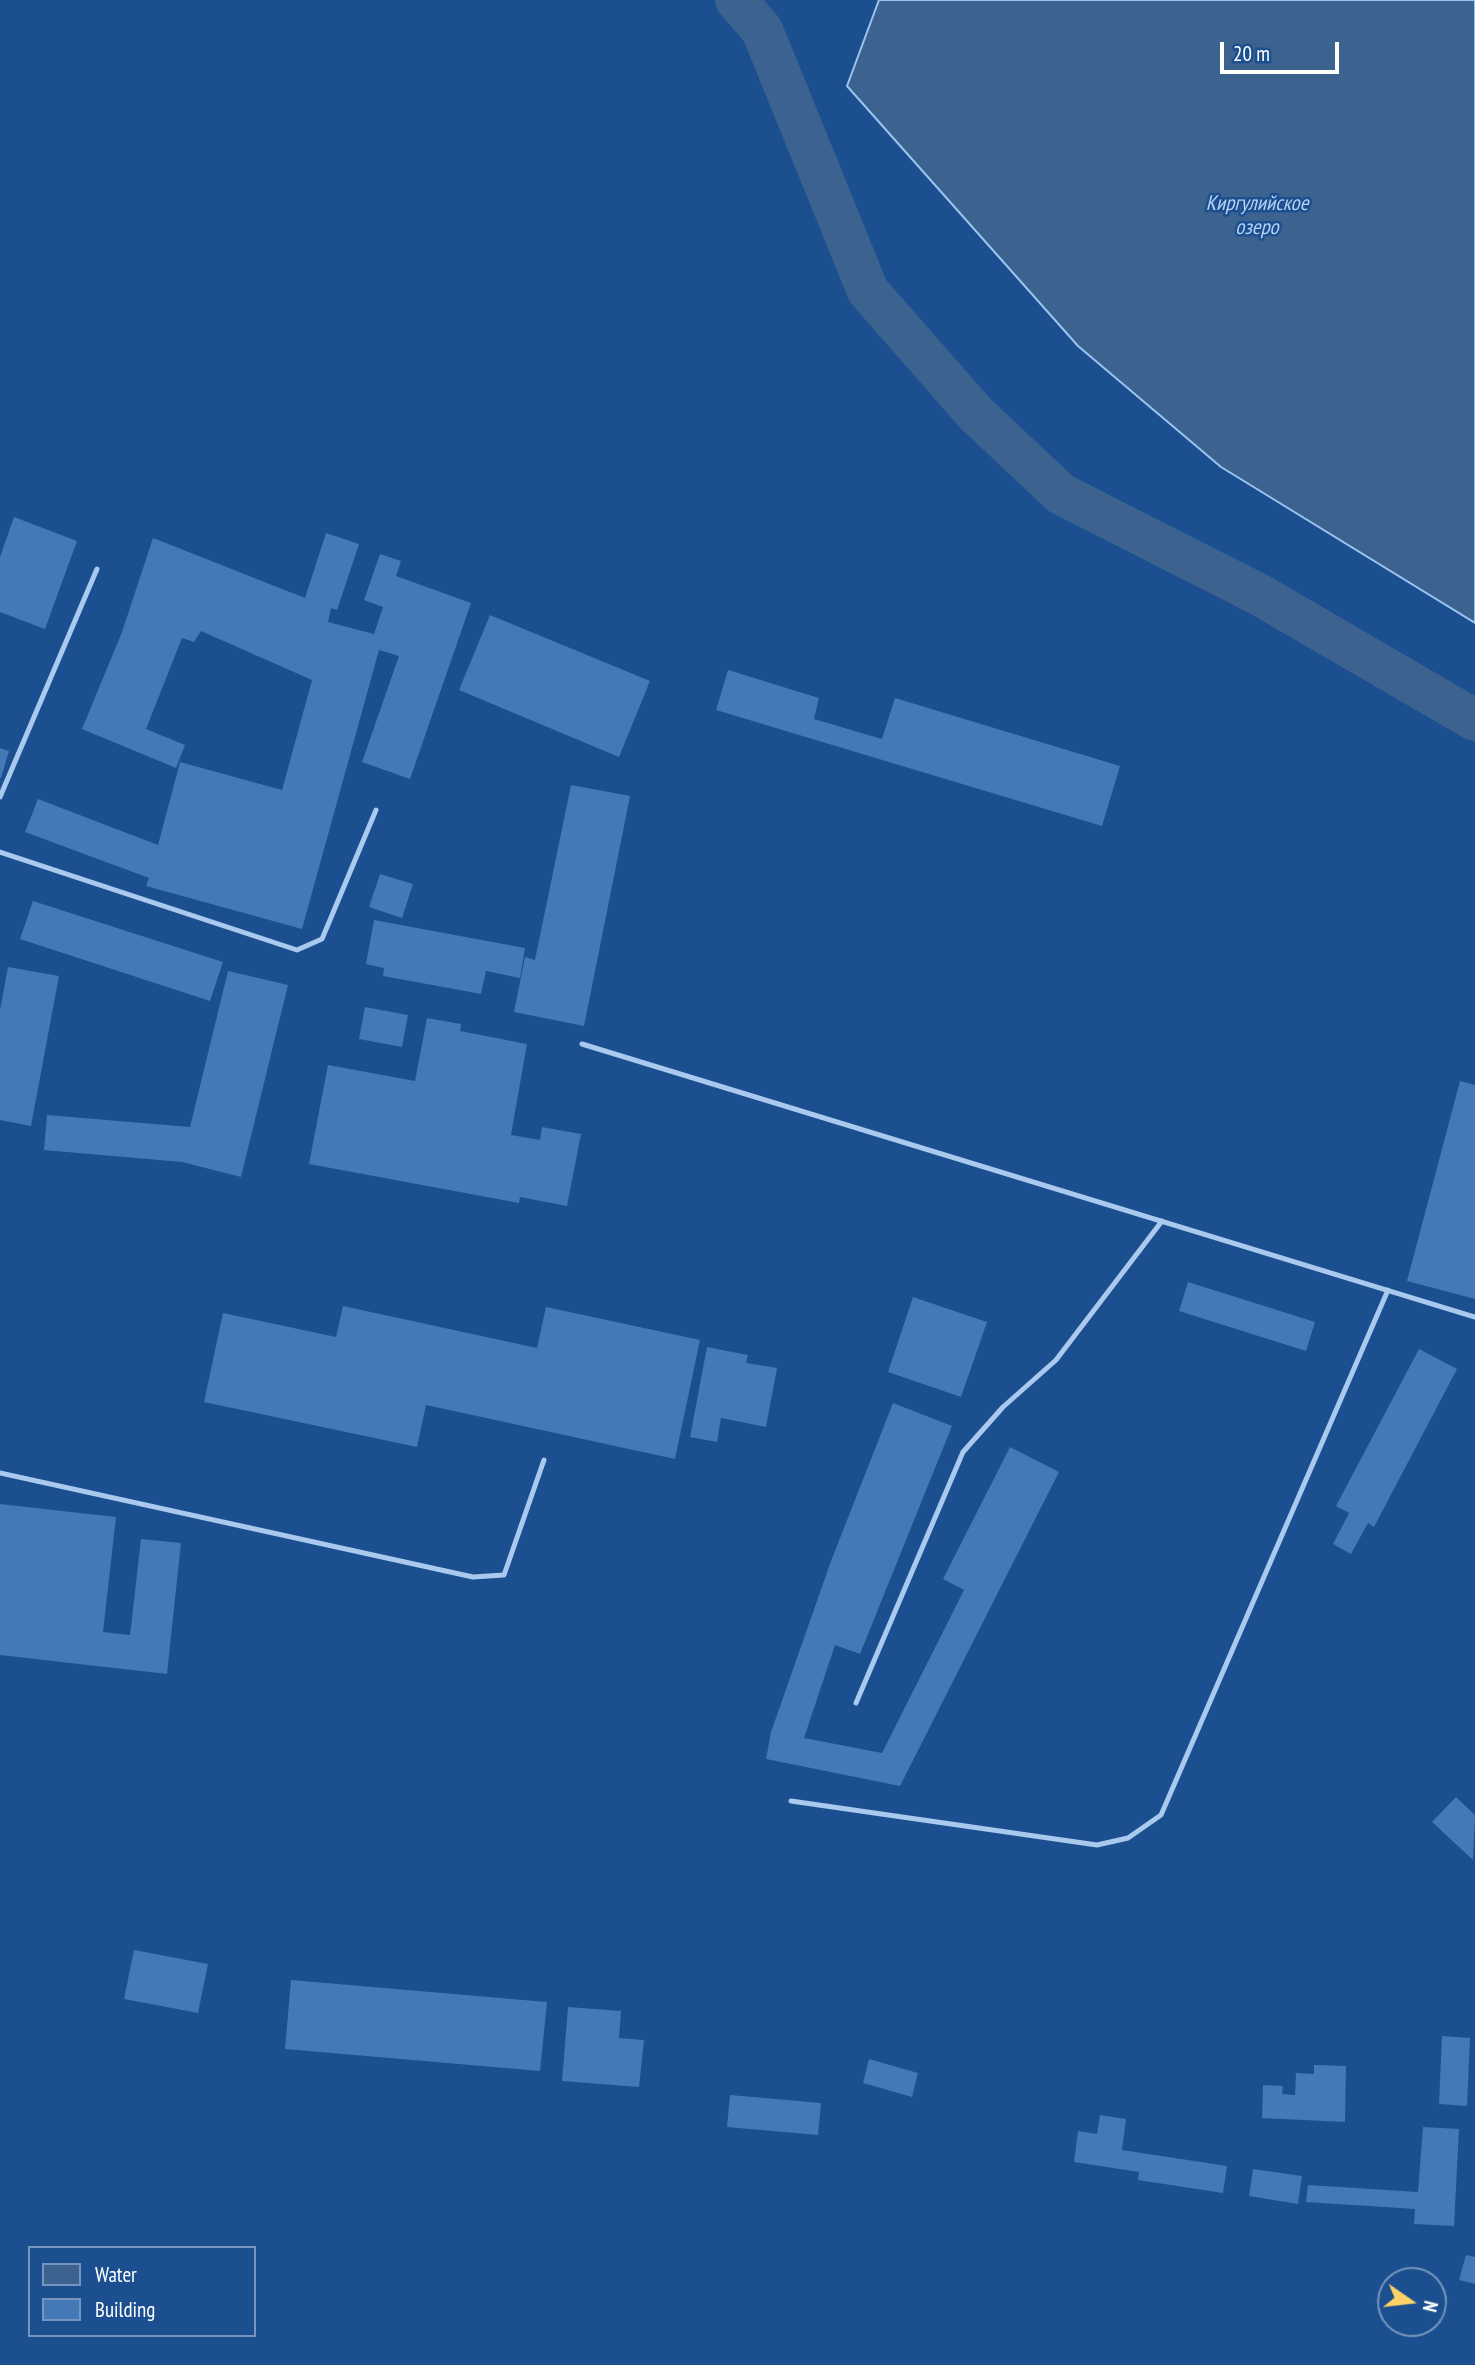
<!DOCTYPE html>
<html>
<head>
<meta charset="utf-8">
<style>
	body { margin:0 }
	#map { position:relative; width:1475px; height:2365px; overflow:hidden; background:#1b4f8f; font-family:"PT Sans Narrow",sans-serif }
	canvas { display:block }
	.legend { position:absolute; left:28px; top:2246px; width:228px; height:91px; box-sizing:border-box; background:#1b4f8f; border:2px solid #7695bc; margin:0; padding:9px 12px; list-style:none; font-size:21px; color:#fff }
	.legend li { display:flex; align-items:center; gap:14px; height:35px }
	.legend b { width:35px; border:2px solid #7695bc }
	.north { position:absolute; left:1377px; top:2267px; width:70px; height:70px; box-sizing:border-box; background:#1b4f8f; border:2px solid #7695bc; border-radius:50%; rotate:104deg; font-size:19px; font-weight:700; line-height:28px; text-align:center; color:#fff }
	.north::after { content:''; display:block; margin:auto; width:24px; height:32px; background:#ffd166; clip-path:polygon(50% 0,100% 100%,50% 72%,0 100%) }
	.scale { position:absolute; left:1220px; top:42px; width:119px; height:32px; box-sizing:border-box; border:4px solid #fff; border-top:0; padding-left:9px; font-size:21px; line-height:24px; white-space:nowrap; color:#fff; -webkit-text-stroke:5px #1b4f8f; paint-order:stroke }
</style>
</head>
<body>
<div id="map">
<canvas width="1475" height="2365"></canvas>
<ul class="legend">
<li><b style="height:19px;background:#3c6290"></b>Water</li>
<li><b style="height:19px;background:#4478b7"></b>Building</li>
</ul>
<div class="north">N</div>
<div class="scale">20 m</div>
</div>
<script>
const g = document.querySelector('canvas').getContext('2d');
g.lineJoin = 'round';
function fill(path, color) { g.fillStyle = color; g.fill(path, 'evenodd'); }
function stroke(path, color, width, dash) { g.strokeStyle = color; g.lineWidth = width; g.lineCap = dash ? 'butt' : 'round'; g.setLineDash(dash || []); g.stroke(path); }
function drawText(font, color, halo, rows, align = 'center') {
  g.font = font + ' "PT Sans Narrow",sans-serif'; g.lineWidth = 5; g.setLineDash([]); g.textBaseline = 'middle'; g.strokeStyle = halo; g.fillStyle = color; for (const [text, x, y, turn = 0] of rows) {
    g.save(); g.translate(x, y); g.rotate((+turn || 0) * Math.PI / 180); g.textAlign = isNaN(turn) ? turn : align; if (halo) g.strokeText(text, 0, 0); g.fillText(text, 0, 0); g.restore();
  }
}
const water = new Path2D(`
	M879 0H1475V623L1221 467 1078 346 847 86Z`);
fill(water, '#3c6290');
stroke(water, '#9cc4f0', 2);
stroke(new Path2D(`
	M736 0 762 30 868 291 975 413 1061 494 1260 595 1475 720`), '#3c6290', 42);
fill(new Path2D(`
	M14 517 77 541 45 629 0 612V557Z
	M326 533 359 544 337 610 331 608 328 622 374 634 383 607 364 600 380 554 401 561 396 576 471 603 410 779 362 762 399 656 379 650 302 929 146 886 149 878 25 832 38 799 158 845 180 762 282 790 312 680 201 631 194 642 182 638 146 729 185 745 176 768 82 729 122 632 153 538 305 598Z
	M490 615 650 681 619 757 459 690Z
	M728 670 819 698 814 719 882 739 895 698 1120 766 1102 826 716 710Z
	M0 748 9 751 1 778H0Z
	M571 785 630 796 584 1026 514 1012 525 957 535 960Z
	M380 874 413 884 402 918 369 907Z
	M33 901 223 962 210 1001 20 939Z
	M374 920 525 948 520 978 486 971 481 994 383 976 384 968 366 964Z
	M8 967 59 976 31 1126 0 1120V1010Z
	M228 971 288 985 241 1177 182 1162 44 1150 47 1115 190 1127Z
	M365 1007 408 1015 402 1047 359 1039Z
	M427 1018 461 1024 460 1031 527 1044 511 1135 540 1140 542 1127 581 1134 567 1206 520 1197 519 1203 309 1164 328 1065 415 1081Z
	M1460 1081 1475 1085V1299L1407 1281Z
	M1188 1282 1315 1322 1306 1351 1179 1311Z
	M913 1297 987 1322 961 1397 888 1372Z
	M343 1306 537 1348 546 1307 700 1340 675 1459 426 1405 417 1447 204 1402 223 1313 336 1337Z
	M707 1347 748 1355 746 1363 777 1368 766 1427 721 1418 717 1442 690 1437Z
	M1419 1349 1457 1369 1374 1527 1368 1523 1351 1554 1333 1544 1349 1513 1336 1506Z
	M893 1403 952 1426 860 1654 835 1645 804 1738 882 1753 964 1590 943 1579 1010 1447 1059 1472 900 1786 766 1759 771 1732 831 1561Z
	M0 1504 116 1517 103 1632 130 1635 141 1539 181 1543 167 1674 0 1655Z
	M1456 1797 1475 1815 1473 1860 1432 1822Z
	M134 1950 208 1964 198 2013 124 1999Z
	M291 1980 547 2002 540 2071 285 2049Z
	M568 2007 621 2011 619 2038 644 2040 639 2087 562 2081Z
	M1442 2036 1470 2038 1467 2106 1439 2104Z
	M869 2059 918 2073 912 2097 863 2083Z
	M1314 2065 1346 2066 1345 2122 1262 2118 1263 2085 1283 2086 1282 2094 1295 2095 1296 2073 1314 2074Z
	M730 2095 821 2103 818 2135 727 2127Z
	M1100 2115 1126 2119 1122 2150 1227 2166 1223 2193 1138 2180 1139 2172 1074 2162 1078 2131 1097 2134Z
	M1423 2127 1459 2129 1454 2226 1414 2224 1415 2209 1306 2202 1308 2185 1418 2192Z
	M1253 2169 1302 2176 1298 2204 1249 2196Z
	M1466 2255 1475 2257V2284L1459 2280Z`), '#4478b7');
stroke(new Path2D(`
	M0 797 97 569
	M0 852 297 950 322 939 376 810
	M582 1044 1475 1317
	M0 1473 473 1577 504 1575 544 1460
	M856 1703 963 1452 1003 1407 1056 1360 1162 1221
	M791 1801 1097 1845 1128 1838 1161 1815 1388 1290`), '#a9c9ee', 5);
drawText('italic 21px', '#b5d3f5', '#1b4f8f', [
	["Киргулийское",1257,204],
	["озеро",1257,228]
]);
</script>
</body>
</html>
